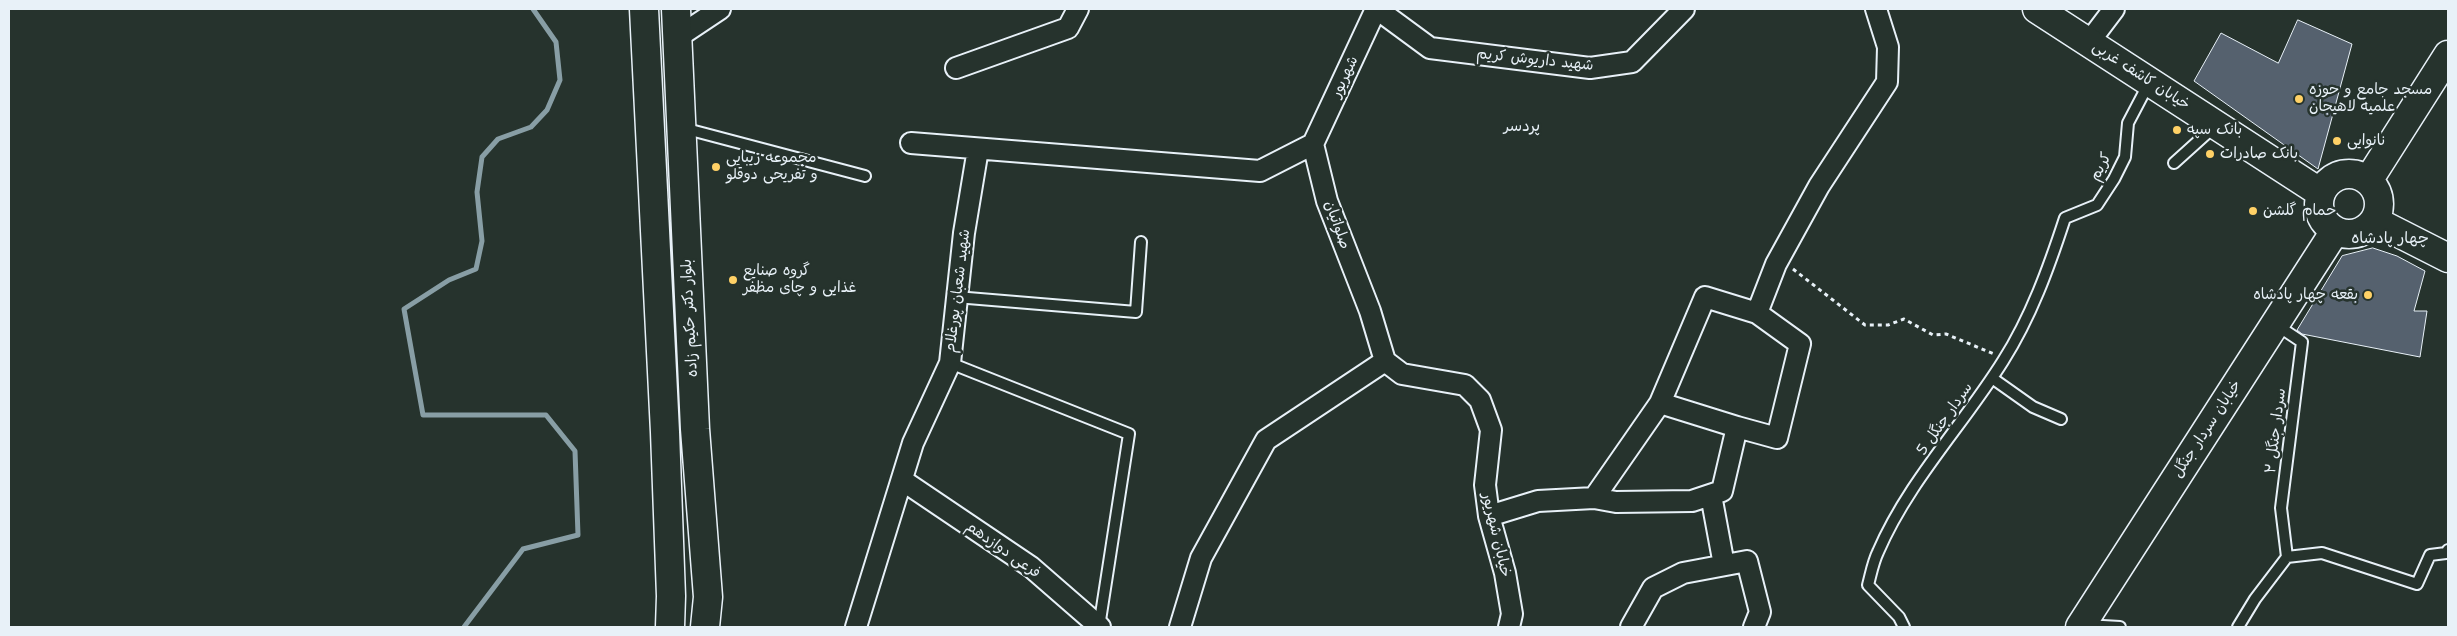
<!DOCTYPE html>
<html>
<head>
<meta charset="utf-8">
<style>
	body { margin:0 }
	#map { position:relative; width:2457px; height:636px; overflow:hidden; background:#26332d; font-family:"Shantell Sans",sans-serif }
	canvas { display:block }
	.frame { position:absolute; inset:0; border:10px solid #e8f1f8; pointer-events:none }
</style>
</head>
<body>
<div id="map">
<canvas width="2457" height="636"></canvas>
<div class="frame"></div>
</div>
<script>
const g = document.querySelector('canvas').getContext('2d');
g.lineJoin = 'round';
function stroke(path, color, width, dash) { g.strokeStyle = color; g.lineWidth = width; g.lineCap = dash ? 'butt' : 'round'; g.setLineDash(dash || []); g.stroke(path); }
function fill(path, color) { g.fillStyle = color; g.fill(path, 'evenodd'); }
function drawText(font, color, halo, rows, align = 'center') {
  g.font = font + ' "Shantell Sans","Playpen Sans Arabic",sans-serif'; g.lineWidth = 5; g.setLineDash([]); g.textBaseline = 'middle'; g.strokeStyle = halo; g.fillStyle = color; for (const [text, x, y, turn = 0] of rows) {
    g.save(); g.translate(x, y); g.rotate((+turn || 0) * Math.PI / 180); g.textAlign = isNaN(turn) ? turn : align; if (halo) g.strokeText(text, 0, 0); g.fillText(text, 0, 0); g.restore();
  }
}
stroke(new Path2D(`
	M464 627 523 549 578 535 575 451 546 415H423L404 309 449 280 476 269 482 241 477 192 482 157 498 139 531 127 547 110 560 80 556 42 533 9`), '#889ea5', 5);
const building = new Path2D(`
	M2298 20 2352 44 2318 169 2194 81 2221 33 2278 63Z
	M2373 248 2397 256 2425 271 2414 311H2427L2420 357 2302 334 2297 330 2342 256Z`);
fill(building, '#55616e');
stroke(building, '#e8f1f8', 1);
const service = new Path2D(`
	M683 128 865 176
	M2174 163 2215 126
	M956 297 1136 312 1141 242
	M2275 324 2302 342 2281 508 2287 557
	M950 363 1129 434 1099 627
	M1992 378 2033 407 2061 419
	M2085 625 2120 627
	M1904 627 1899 617 1868 585C1871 574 1873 562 1878 552 1908 482 1963 425 2003 361 2031 317 2049 267 2065 218L2097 205 2114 179 2125 157 2128 123 2149 83
	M2238 627 2255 599 2287 557 2322 553 2417 584 2430 555 2446 553 2448 550`);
const minor = new Path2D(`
	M1377 9 1430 48 1590 68 1632 62 1684 9
	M678 37 720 9
	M2089 42 2114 9
	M956 68 1068 28 1078 9
	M911 143 1260 171 1313 144 1327 201 1370 311 1385 361 1266 440 1201 558 1180 627
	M1313 144 1376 9
	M1385 361 1402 374 1465 385 1480 400 1491 430 1485 485 1489 516 1505 573 1512 614 1509 627
	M1737 427 1777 438 1800 344 1757 313
	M902 480 1031 567 1100 627
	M1711 495 1724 565
	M1594 498 1660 403
	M1489 516 1538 501 1594 498 1616 502 1692 501 1722 491 1737 427 1660 403 1705 297 1757 313 1776 264 1819 186 1887 82 1888 47 1876 9
	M856 627 913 443 950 363 964 233 978 149
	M1631 627 1653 588 1683 573 1747 561 1760 612 1754 627`);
const secondary = new Path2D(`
	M644 9 665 432 671 596 670 627
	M676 9 695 429 708 597 705 627
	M2037 9 2321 193
	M2319 204a30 30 0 1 1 60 0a30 30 0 1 1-60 0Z
	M2368 181 2448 55
	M2371 225H2383L2448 258
	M2080 627 2335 231`);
stroke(service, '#e8f1f8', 14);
stroke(minor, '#e8f1f8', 24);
stroke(secondary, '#e8f1f8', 31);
stroke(new Path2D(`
	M1793 269 1865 325H1888L1904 319 1933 335 1946 334 1994 354`), '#e8f1f8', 3, [4, 4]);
stroke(service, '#26332d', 10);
stroke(minor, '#26332d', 20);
stroke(secondary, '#26332d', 28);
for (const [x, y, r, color] of [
	[2299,99,5,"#ffd166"],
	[2177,130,5,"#ffd166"],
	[2337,141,5,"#ffd166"],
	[2210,154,5,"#ffd166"],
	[716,167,5,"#ffd166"],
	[2253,211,5,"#ffd166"],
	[733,280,5,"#ffd166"],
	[2368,295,5,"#ffd166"]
]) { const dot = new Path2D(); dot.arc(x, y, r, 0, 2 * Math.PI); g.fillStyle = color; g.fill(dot); stroke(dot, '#26332d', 2); }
drawText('15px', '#e8f1f8', '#26332d', [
	["شهید داریوش کریم",1535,60,6],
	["خیابان کاشف غربی",2141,76,33],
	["شهریور",1345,77,-65],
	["کریم",2101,167,-62],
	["صلواتیان",1337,225,70],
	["شهید شعبان پورغلام",958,291,-83],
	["بلوار دکتر حکیم زاده",690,318,-93],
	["سردار جنگل 5",1945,419,-55],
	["خیابان سردار جنگل",2207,429,-57],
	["سردار جنگل ۲",2276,431,-83],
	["خیابان شهریور",1496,535,77],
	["فرعی دوازدهم",1003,550,35]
]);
drawText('15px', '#e8f1f8', '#26332d', [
	["مسجد جامع و حوزه",2309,90],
	["علمیه لاهیجان",2309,107],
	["بانک سپه",2187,130],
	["نانوایی",2347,141],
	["بانک صادرات",2220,154],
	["مجموعه زیبایی",726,158],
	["و تفریحی دوقلو",726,175],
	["حمام گلشن",2263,211],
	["گروه صنایع",743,271],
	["غذایی و چای مظفر",743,288],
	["بقعه چهار پادشاه",2358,295,"right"]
], 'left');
drawText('16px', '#e8f1f8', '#26332d', [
	["پردسر",1522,127],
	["چهار پادشاه",2390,239]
]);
</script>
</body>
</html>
